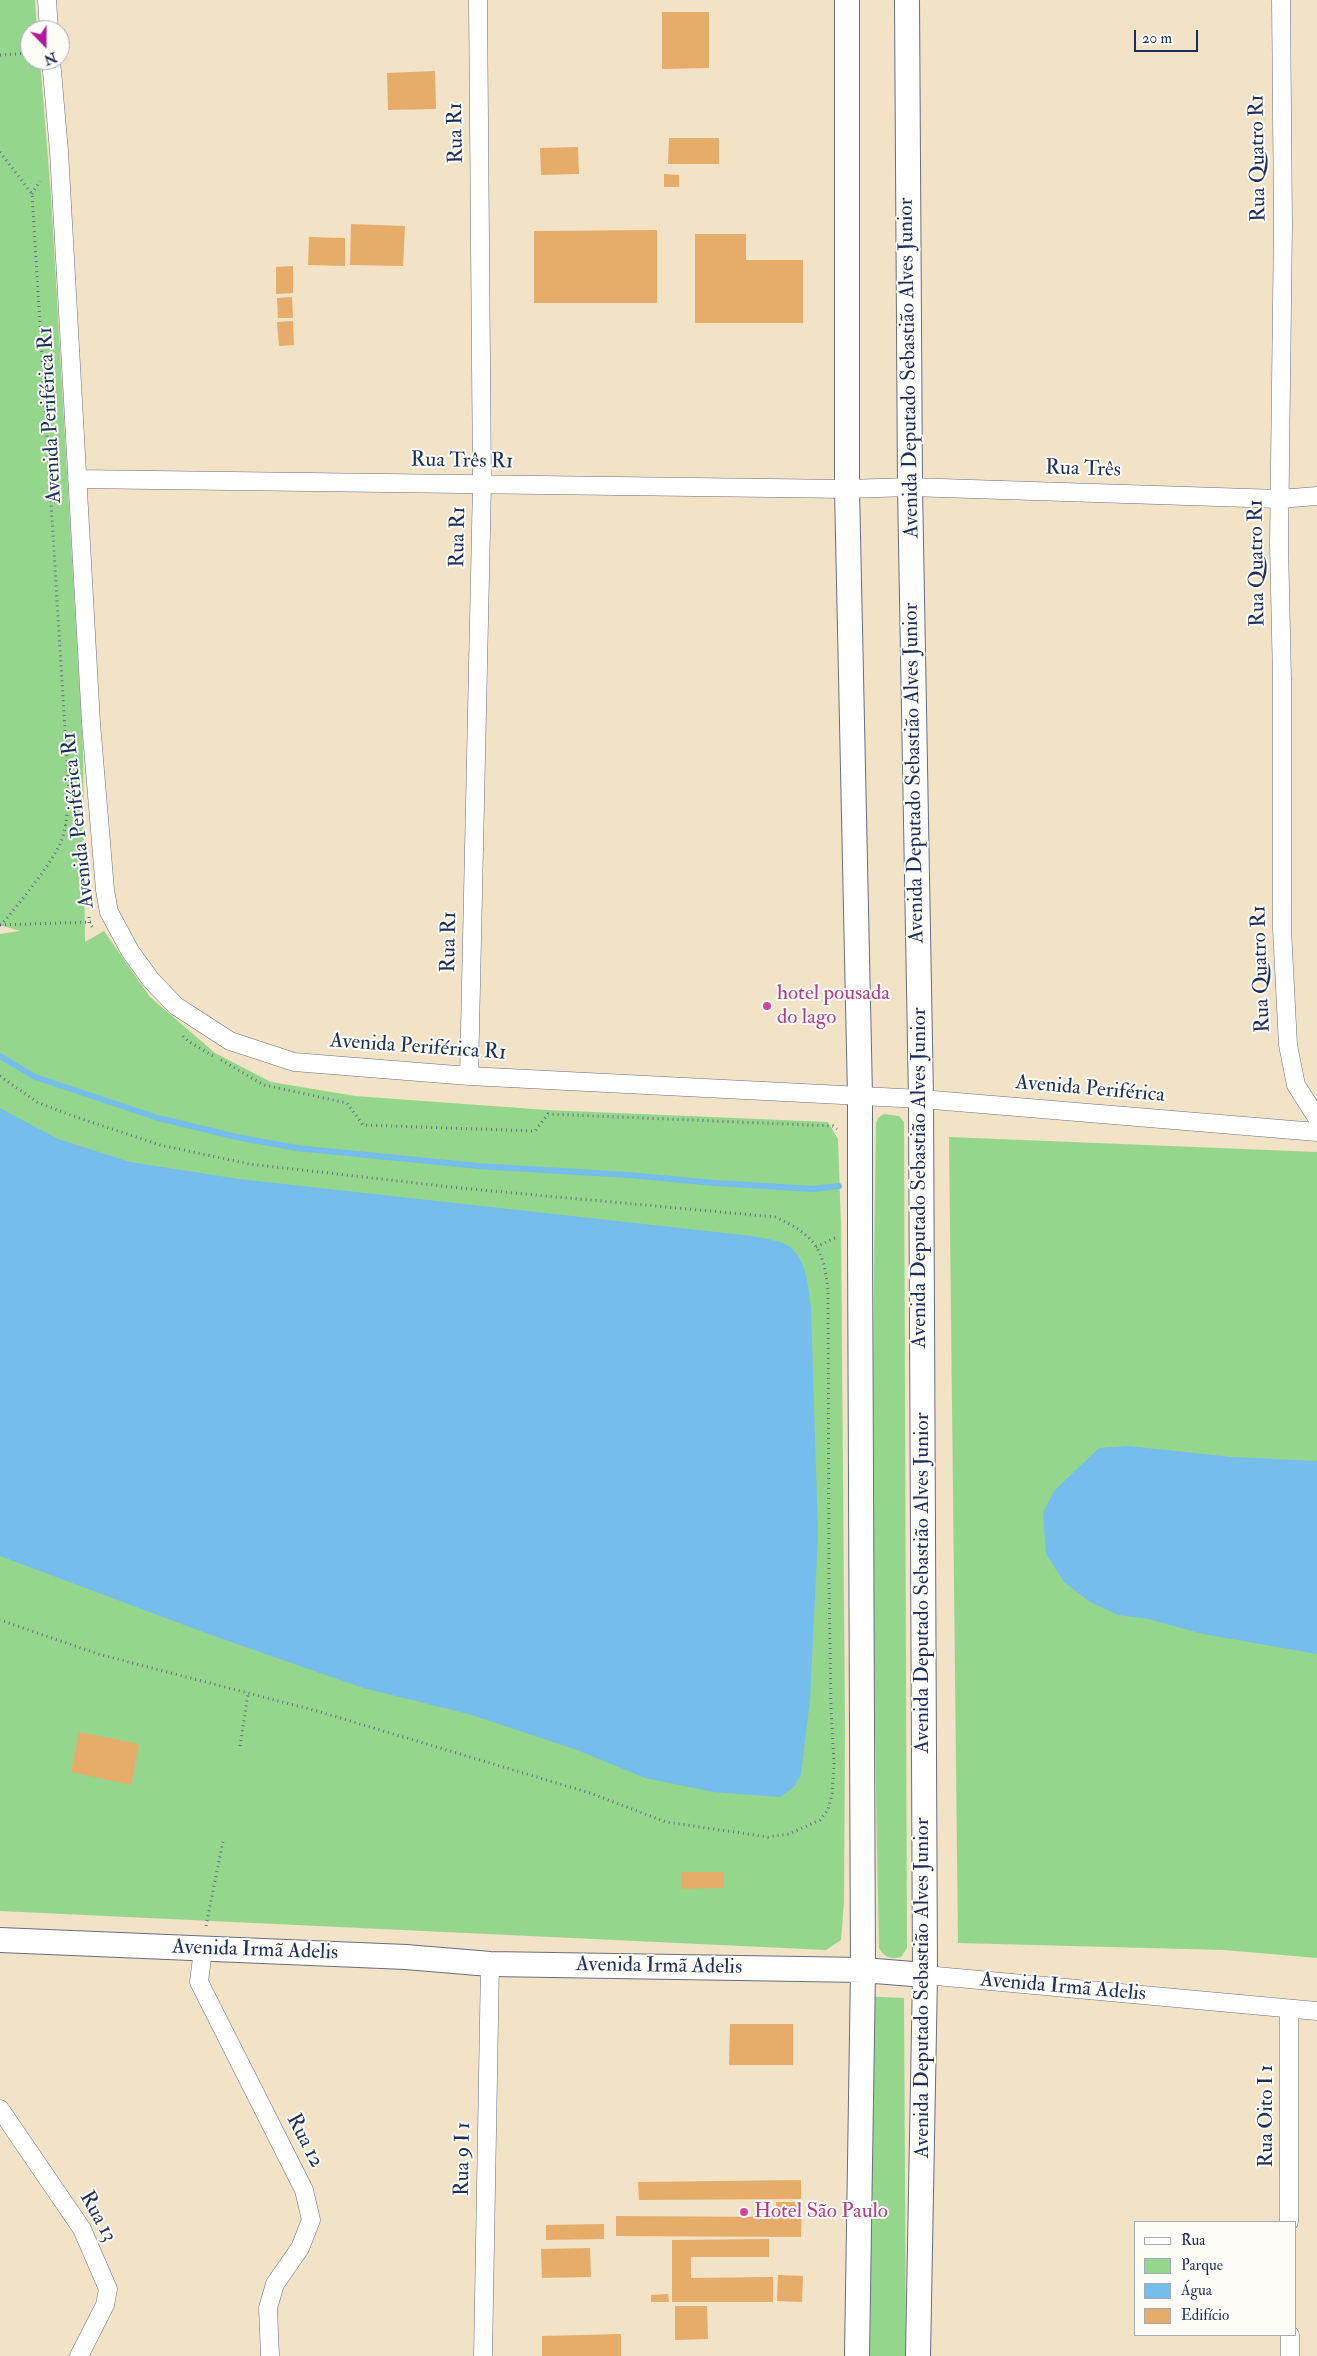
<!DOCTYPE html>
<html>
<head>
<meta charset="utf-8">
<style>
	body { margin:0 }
	#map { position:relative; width:1317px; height:2356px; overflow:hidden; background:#f2e2c6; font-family:"IM FELL Double Pica",serif }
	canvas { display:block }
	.legend { position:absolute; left:1134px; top:2221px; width:162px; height:115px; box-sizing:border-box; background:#fdfcf7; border:1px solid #a3aaba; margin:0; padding:6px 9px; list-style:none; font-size:15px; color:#1b2f5e }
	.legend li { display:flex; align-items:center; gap:10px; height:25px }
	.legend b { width:25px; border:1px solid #a3aaba }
	.north { position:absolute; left:20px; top:20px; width:50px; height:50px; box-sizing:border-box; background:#fdfcf7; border:1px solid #a3aaba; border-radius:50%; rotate:158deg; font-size:14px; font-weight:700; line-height:20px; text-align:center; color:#1b2f5e }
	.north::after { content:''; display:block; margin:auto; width:18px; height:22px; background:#b5179e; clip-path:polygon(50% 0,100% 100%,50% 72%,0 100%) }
	.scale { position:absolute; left:1134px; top:30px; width:64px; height:22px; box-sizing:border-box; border:2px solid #1b2f5e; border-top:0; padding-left:6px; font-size:15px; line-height:18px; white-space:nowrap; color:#1b2f5e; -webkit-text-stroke:4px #fdfcf7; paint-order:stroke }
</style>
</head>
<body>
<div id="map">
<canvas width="1317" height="2356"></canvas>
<ul class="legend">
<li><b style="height:6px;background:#fff"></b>Rua</li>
<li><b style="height:14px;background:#95d68d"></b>Parque</li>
<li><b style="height:14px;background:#75bded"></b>Água</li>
<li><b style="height:14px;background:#e6ac6a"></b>Edifício</li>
</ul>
<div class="north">N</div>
<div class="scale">20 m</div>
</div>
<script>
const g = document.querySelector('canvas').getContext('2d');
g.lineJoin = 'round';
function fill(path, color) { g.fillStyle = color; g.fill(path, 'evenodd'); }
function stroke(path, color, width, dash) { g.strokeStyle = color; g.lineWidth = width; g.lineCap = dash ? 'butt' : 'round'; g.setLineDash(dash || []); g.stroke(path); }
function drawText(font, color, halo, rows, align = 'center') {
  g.font = font + ' "IM FELL Double Pica",serif'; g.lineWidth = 4; g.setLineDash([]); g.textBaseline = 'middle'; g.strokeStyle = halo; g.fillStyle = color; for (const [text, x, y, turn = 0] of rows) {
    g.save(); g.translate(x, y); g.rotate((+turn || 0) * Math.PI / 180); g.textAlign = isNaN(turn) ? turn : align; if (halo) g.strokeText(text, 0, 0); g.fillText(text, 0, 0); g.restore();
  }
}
fill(new Path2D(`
	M0 0H35L37 30H30V60H40L51 196 83 749 85 942 104 931 150 997 215 1053 271 1082 355 1096 547 1110 828 1122 838 1139 841 1225 845 1728 844 1902 841 1940 826 1950 0 1911V934L20 931 0 925Z
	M884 1114 899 1116 904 1122 907 1948 901 1957C891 1960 884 1957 879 1948 873 1673 871 1398 876 1123L878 1118Z
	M949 1137 1317 1152V1958L1224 1950 958 1943Z
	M856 1996 904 1998 906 2356H856Z`), '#95d68d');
fill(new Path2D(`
	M0 1108 58 1139 130 1162 239 1179 752 1236C762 1238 778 1240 787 1245 807 1257 808 1287 811 1307L818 1534 810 1700 801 1774 794 1787 780 1797 713 1792 645 1778 577 1750 472 1715 363 1688 211 1635 0 1556Z
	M1128 1446 1232 1457 1317 1461V1654L1203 1634 1148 1619 1118 1615 1090 1602 1064 1582 1046 1554 1043 1513 1054 1491 1099 1448Z`), '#75bded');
stroke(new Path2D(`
	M0 1056 35 1077 158 1118 241 1138 297 1148 478 1166 628 1175 715 1183 813 1189 839 1186`), '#75bded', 6);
fill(new Path2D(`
	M662 12H709V68L662 69Z
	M435 71 436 109 388 110 387 73Z
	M669 138H719V164H668Z
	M578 147 579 174 541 175 540 148Z
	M664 174 679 175V187H664Z
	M351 224 405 226 403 266 350 265Z
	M657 230V303H534V231Z
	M695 234H746V260H803V323H695Z
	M309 237 345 238V266L308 265Z
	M293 266V293L276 294V267Z
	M292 297 293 318H278L277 298Z
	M293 321 294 345 279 346 277 322Z
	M79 1732 139 1744 131 1785 71 1772Z
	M681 1872H724V1888L681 1889Z
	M730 2024H793V2065H729Z
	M801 2180V2199L639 2200 638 2182Z
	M776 2202H802L801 2237 616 2236V2216L776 2217Z
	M604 2224V2239L546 2240V2225Z
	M769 2239V2257H691V2278L773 2277V2302H672V2240Z
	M590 2248 591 2277 542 2278 541 2249Z
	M778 2275 803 2276 802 2302 777 2301Z
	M668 2294 669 2302H651V2295Z
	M675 2306H707L708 2339 675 2340Z
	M621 2334V2356H542V2336Z`), '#e6ac6a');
const street = new Path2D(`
	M47 0 49 30
	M1281 0 1283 223 1279 544 1282 679V929L1288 1045 1296 1085 1317 1118
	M51 60 59 151 91 723 105 890 109 912 130 951 151 980 176 1006 230 1041 294 1062 469 1076 921 1099 1317 1132
	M77 479 847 489 910 487 1279 499 1317 496
	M469 1076 482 484 478 0
	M203 1949 199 1982 304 2190 311 2220 300 2248 275 2284 268 2308 270 2356
	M925 1975 1317 2011
	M1289 2010V2222
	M0 2109 82 2229 108 2289 105 2305 79 2356
	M1290 2335V2356
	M483 2356 490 1964`);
const secondary = new Path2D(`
	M847 0V489L860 1096V1237L863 1970 857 2356
	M907 0 910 487 921 1099 925 1975 918 2356
	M0 1940 406 1957 490 1964 863 1970 925 1975`);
stroke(street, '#666e82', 19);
stroke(secondary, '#666e82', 26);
stroke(new Path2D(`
	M0 55 30 53
	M0 152 32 194 69 795C67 810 67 829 60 844 45 873 21 901 1 925
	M32 194 40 181
	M65 825 81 832
	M89 917V923L94 929
	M0 925 91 922
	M183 1036 188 1041 213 1056
	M221 1060 264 1085 347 1103 363 1125 535 1131 548 1114 833 1126 837 1129
	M0 1076 37 1102 73 1116 160 1145 249 1164 460 1188 775 1217C813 1234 824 1248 828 1290L829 1579 831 1710 834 1763 832 1795 828 1810 820 1820 789 1834 768 1837 666 1822 590 1793 503 1767 317 1711 98 1654 0 1620
	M816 1247 837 1237
	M240 1746 248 1694
	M206 1926 223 1841`), '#666e82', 3, [1, 4]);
stroke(street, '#fff', 18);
stroke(secondary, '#fff', 24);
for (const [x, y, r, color] of [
	[767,1006,5,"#d1479c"],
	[744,2212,5,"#d1479c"]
]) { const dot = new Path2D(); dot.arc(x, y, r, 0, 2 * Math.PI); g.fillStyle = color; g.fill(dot); stroke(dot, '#fdfcf7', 2); }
drawText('21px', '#1b2f5e', '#fdfcf7', [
	["Rua R1",457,133,-91],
	["Rua Quatro R1",1259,158,-91],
	["Avenida Deputado Sebastião Alves Junior",910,368,-91],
	["Avenida Periférica R1",51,415,-93],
	["Rua Três R1",462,462,1],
	["Rua Três",1083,470,2],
	["Rua R1",459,537,-89],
	["Rua Quatro R1",1258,563,-91],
	["Avenida Deputado Sebastião Alves Junior",915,773,-91],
	["Avenida Periférica R1",79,820,-96],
	["Rua R1",450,942,-89],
	["Rua Quatro R1",1262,969,-92],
	["Avenida Periférica R1",418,1048,4],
	["Avenida Periférica",1090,1090,5],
	["Avenida Deputado Sebastião Alves Junior",920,1178,-90],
	["Avenida Deputado Sebastião Alves Junior",923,1583,-90],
	["Avenida Irmã Adelis",255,1951,2],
	["Avenida Irmã Adelis",659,1967,1],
	["Avenida Deputado Sebastião Alves Junior",923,1988,-90],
	["Avenida Irmã Adelis",1063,1988,5],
	["Rua Oito I 1",1267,2116,-90],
	["Rua 12",304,2141,63],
	["Rua 9 I 1",464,2159,-89],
	["Rua 13",97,2217,61]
]);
drawText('21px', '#b23c85', '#fdfcf7', [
	["hotel pousada",777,994],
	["do lago",777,1018],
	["Hotel São Paulo",754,2212]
], 'left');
</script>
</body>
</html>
